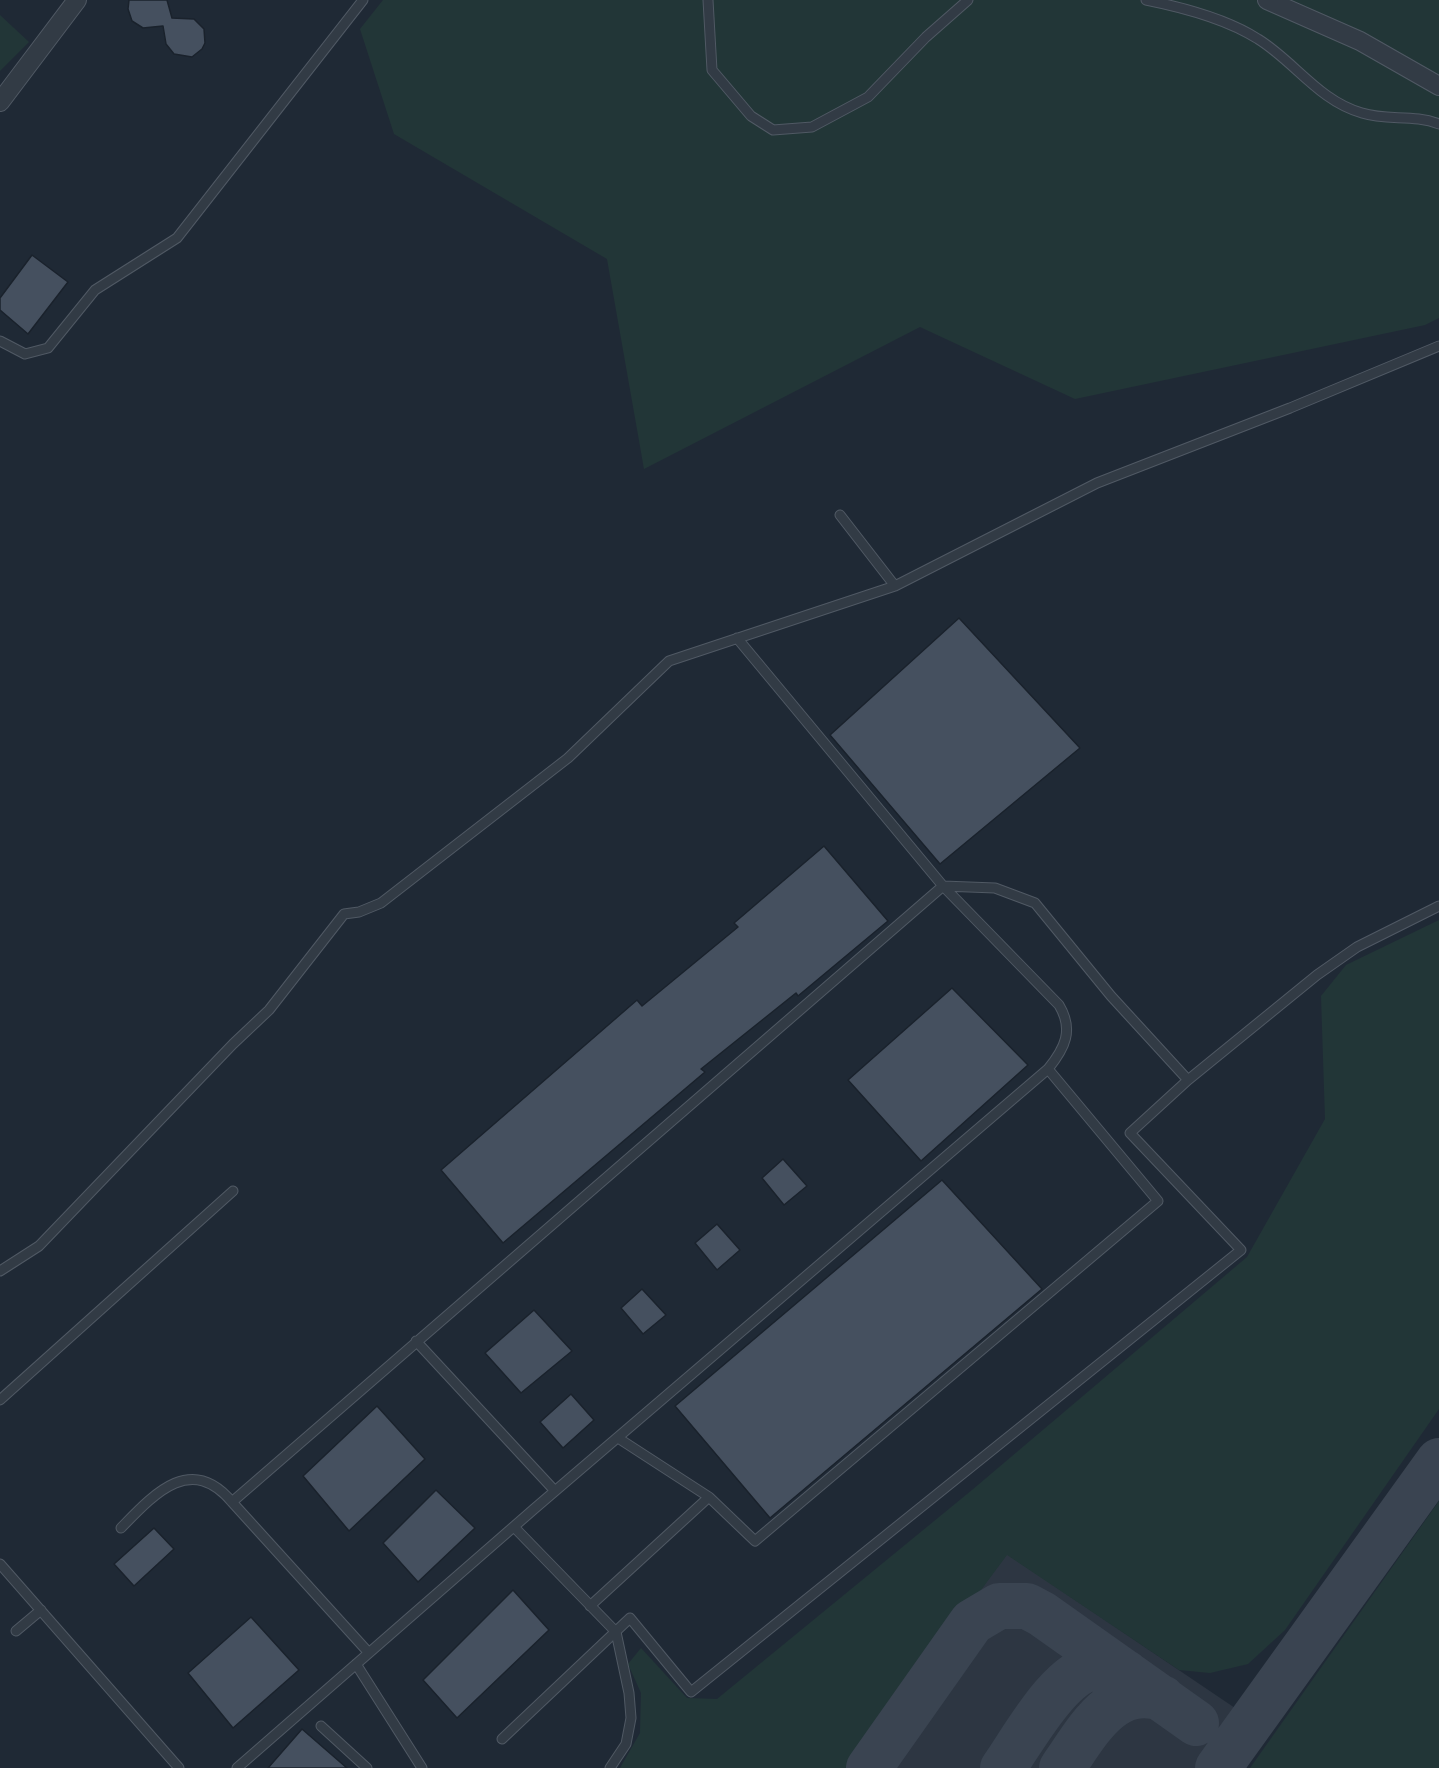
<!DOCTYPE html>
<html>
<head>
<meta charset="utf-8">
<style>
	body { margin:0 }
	canvas { display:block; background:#1f2935 }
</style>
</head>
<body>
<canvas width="1439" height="1768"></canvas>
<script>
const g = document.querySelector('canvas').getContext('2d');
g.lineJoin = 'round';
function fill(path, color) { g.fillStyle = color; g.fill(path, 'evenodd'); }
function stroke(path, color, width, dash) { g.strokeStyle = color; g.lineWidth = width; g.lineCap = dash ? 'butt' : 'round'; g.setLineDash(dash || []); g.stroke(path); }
fill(new Path2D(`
	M1007 1554 1269 1731 1243 1768H849Z`), '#2d3642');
fill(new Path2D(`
	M383 0H1439V318L1425 325 1075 399 920 327 644 469 607 259 394 134 360 29Z
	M0 15 29 42 0 71Z
	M1439 920V1409L1285 1630 1248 1664 1210 1673 1179 1670 1007 1555 849 1768H620L640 1733 641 1693 628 1664 641 1648 687 1698 717 1699 972 1490 1247 1257 1325 1119 1321 996 1346 965Z
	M1439 1501V1768H1250Z`), '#223637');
stroke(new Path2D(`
	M869 1768 972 1622 999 1606H1027L1042 1614 1196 1723
	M1003 1768C1023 1740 1059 1672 1095 1667 1106 1666 1116 1670 1126 1673
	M1062 1768C1087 1733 1111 1683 1162 1698
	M1218 1768 1439 1461`), '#3a4451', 46);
const building = new Path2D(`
	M129 0H167L172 18 194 19 204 29 205 43 202 49 192 57 174 54 166 44 163 26 143 28 132 21 128 9Z
	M32 255 68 282 28 334 0 310V298Z
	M959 618 1080 748 940 864 830 735Z
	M824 846 888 921 798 996 796 993 701 1069 705 1072 503 1243 441 1170 637 1000 642 1006 738 927 734 923Z
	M952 988 1028 1065 921 1161 848 1080Z
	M783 1159 807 1186 784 1205 762 1178Z
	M942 1180 1042 1289 770 1518 675 1406Z
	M717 1224 740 1250 717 1270 695 1243Z
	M642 1289 666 1315 643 1334 621 1308Z
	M534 1310 572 1351 521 1393 485 1353Z
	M571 1394 594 1420 563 1448 540 1422Z
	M377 1406 425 1459 349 1531 303 1476Z
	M436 1490 475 1528 418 1582 383 1543Z
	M154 1528 174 1549 134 1586 114 1564Z
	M513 1590 549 1630 457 1718 423 1680Z
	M251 1617 299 1670 233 1728 188 1673Z
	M302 1729 347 1768H268Z`);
fill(building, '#45505f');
stroke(building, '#1a222c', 1.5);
const lane = new Path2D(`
	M708 0 712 70 751 116 773 130 812 127 868 97 926 37 968 0
	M1146 0C1181 7 1227 19 1258 39 1294 61 1319 101 1362 113 1387 121 1414 114 1439 124
	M0 341 25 354 48 348 95 290 177 238 363 0
	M840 515 895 586
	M1188 1080 1317 975 1357 947 1439 906
	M0 1271 39 1246 233 1044 269 1010 344 914 359 912 381 903 568 758 669 661 895 586 1097 483 1290 408 1439 346
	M416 1341 555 1491
	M0 1400 233 1191
	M618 1438 709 1497
	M514 1527 616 1632 629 1693 631 1718 626 1744 610 1768
	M121 1528C154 1494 191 1453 232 1502
	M0 1564 179 1768
	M590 1606 709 1497 755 1541 1158 1201 1048 1069
	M16 1631 41 1610
	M369 1653 232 1502 943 886 995 888 1035 903 1111 996 1188 1080 1130 1133 1241 1250 691 1692 630 1618 502 1739
	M356 1664 422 1768
	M321 1726 367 1768
	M237 1768 534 1509 1048 1069C1065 1048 1074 1030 1059 1005L943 886 737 638`);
const street = new Path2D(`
	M1267 0 1360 41 1439 86
	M0 102 77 0`);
stroke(lane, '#505964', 11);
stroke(street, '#505964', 20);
stroke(lane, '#323b45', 9);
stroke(street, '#323b45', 18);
</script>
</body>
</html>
